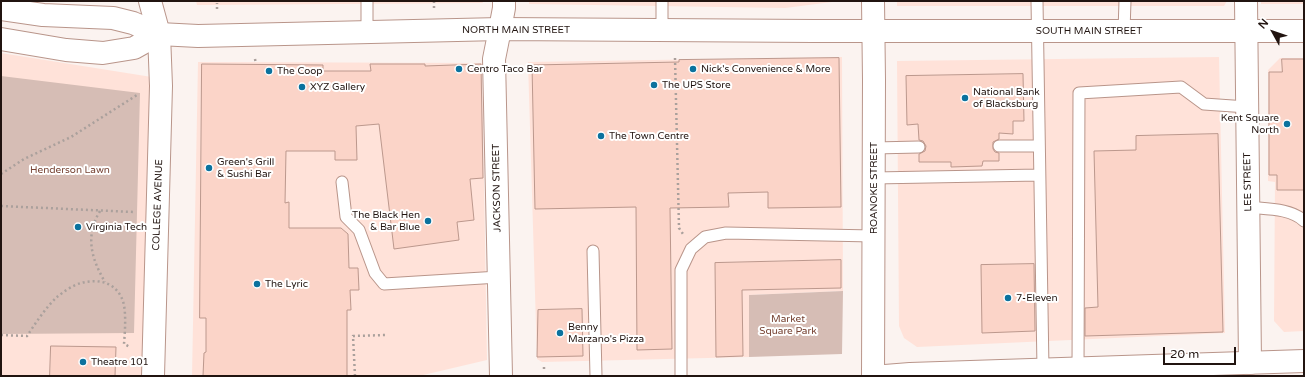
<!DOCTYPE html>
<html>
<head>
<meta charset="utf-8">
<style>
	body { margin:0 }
	#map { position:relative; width:1305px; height:377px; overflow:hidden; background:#fbf3f0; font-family:"Varela Round",sans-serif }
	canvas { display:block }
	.frame { position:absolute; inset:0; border:2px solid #211410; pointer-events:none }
	.north { position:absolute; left:1253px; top:12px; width:40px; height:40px; -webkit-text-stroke:3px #fff; paint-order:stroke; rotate:310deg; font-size:11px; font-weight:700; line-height:16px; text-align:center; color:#211410 }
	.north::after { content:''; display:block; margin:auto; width:14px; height:18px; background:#211410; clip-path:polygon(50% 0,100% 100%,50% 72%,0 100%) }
	.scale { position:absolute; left:1163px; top:347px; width:73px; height:18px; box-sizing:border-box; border:2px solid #211410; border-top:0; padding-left:5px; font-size:12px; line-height:14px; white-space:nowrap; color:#211410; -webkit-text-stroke:3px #fff; paint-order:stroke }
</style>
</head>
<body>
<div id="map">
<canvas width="1305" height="377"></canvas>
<div class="frame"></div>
<div class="north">N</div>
<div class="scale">20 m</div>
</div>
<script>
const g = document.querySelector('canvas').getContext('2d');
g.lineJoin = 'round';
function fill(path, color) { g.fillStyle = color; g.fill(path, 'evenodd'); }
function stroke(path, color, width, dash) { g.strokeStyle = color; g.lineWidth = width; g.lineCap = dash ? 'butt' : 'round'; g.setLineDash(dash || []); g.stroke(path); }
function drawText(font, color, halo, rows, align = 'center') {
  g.font = font + ' "Varela Round",sans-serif'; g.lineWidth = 4; g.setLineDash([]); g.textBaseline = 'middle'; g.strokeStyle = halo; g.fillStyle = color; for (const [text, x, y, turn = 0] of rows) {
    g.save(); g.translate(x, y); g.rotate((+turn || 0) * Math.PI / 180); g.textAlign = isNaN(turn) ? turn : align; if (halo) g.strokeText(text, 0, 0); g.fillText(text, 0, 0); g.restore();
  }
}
fill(new Path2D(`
	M196 1H482L483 3 197 5Z
	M529 1H840L785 8 529 4Z
	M897 1H1227L1224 6H897Z
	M1261 1H1304V4H1261Z
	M1 53 158 78 151 376H1Z
	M842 57 843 291 749 295V357L542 362 537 359 528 62Z
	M1219 57 1225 333 917 347 904 338 899 326 897 61Z
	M1280 58H1304V331L1284 332 1274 321 1275 182 1268 181V70Z
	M198 62 482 63 487 360 419 376H192Z`), '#ffe2d9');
fill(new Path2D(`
	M1 76 140 93 134 333 1 334Z
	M843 291 842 354 749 357V295Z`), '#d6bdb5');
const building = new Path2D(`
	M839 58 841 207 768 208V192L728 193 729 207 670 208 672 349 637 350 636 207 535 209 532 65 679 62V60Z
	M1282 59H1304V190H1277V175H1269V72H1282Z
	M202 64 323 65V71H371L370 64H425V66L481 64 483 178 470 179 474 220 457 222 459 240 394 249 379 124 356 126 357 160H335V151H286L285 203 289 202V228H341L348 234 349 268H358L359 290H350L351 310H347V376H203L204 353 206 352V318H200Z
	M1023 74 1024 121H1013V134L999 133V139L993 142V149L995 152 999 153V161H983L982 166 951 167V162H919V154L925 151 926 146 923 141 919 140 918 124 907 125 906 76Z
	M1218 134 1223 332 1085 336V308L1098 307 1094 151 1136 150V136Z
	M841 260V288L742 290 743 356 716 357 715 263Z
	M1034 264 1035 331 982 333 981 265Z
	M582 309 583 356 537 357 538 310Z
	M51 346 116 347 115 376H50Z`);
fill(building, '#fbd4c8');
stroke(building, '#bc988d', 1);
const lane = new Path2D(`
	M367 1V32
	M1037 1 1043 369
	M662 31V1
	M1124 31 1125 1
	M999 146H1039
	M874 148 919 147
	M874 178 1039 175
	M342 182 346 217 359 230 375 273 384 284 499 277
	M1248 207C1265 209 1291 208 1304 221
	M593 251 596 376
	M1078 368 1079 93 1181 87 1204 104 1247 107
	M681 376V270L691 249 705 237 726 233 873 236`);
const street = new Path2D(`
	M150 1 159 34 161 86 153 376
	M1246 1 1250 363
	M500 29 494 59 501 376`);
const secondary = new Path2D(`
	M500 29 504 8V1
	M873 376 874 80 873 1
	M885 376 910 374 1304 361`);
const primary = new Path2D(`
	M1 9 43 15 113 18 133 23 159 34 198 36 500 29 814 31H1304
	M1 39 66 50 103 53 134 48 159 34`);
stroke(lane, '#b9958a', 13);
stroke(street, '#b9958a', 24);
stroke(secondary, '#b9958a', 24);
stroke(primary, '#b9958a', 24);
stroke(new Path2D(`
	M434 1V8
	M217 9V3
	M675 58 679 228 683 234
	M255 59 256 64
	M1 174 24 159 71 137 137 95
	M1 206 134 212
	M100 211C85 236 91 258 105 282
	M1 335 27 336C35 324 46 307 57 297 63 292 73 285 81 283 100 278 119 283 124 305 126 317 125 331 124 344L130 347
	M544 369V365
	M355 376 353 336 387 335`), '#aaa09c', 2.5, [2, 3]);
stroke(lane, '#fff', 11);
stroke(street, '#fff', 22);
stroke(secondary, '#fff', 22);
stroke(primary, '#fff', 22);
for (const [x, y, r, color] of [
	[459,69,4,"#0b729e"],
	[693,69,4,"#0b729e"],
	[269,71,4,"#0b729e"],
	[654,85,4,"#0b729e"],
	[302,87,4,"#0b729e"],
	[965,98,4,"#0b729e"],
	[1287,124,4,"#0b729e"],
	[601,136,4,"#0b729e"],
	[209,168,4,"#0b729e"],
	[428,221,4,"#0b729e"],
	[78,227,4,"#0b729e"],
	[257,284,4,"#0b729e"],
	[1008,298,4,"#0b729e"],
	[560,333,4,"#0b729e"],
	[83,362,4,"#0b729e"]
]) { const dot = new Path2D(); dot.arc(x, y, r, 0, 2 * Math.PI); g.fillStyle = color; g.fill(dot); stroke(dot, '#fff', 1.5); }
drawText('10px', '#211410', '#fff', [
	["NORTH MAIN STREET",516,30],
	["SOUTH MAIN STREET",1089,31],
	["LEE STREET",1248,182,-91],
	["JACKSON STREET",497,188,-91],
	["ROANOKE STREET",874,188,-90],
	["COLLEGE AVENUE",158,205,-88]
]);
drawText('10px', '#211410', '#fff', [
	["Centro Taco Bar",467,69],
	["Nick's Convenience & More",701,69],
	["The Coop",277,71],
	["The UPS Store",662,85],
	["XYZ Gallery",310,87],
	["National Bank",973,92],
	["of Blacksburg",973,104],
	["Kent Square",1279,118,"right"],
	["North",1279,130,"right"],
	["The Town Centre",609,136],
	["Green's Grill",217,162],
	["& Sushi Bar",217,174],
	["The Black Hen",420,215,"right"],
	["& Bar Blue",420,227,"right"],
	["Virginia Tech",86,227],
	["The Lyric",265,284],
	["7-Eleven",1016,298],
	["Benny",568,327],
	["Marzano's Pizza",568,339],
	["Theatre 101",91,362]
], 'left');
drawText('10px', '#764232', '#fff', [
	["Henderson Lawn",70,170],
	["Market",788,319],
	["Square Park",788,331]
]);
</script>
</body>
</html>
